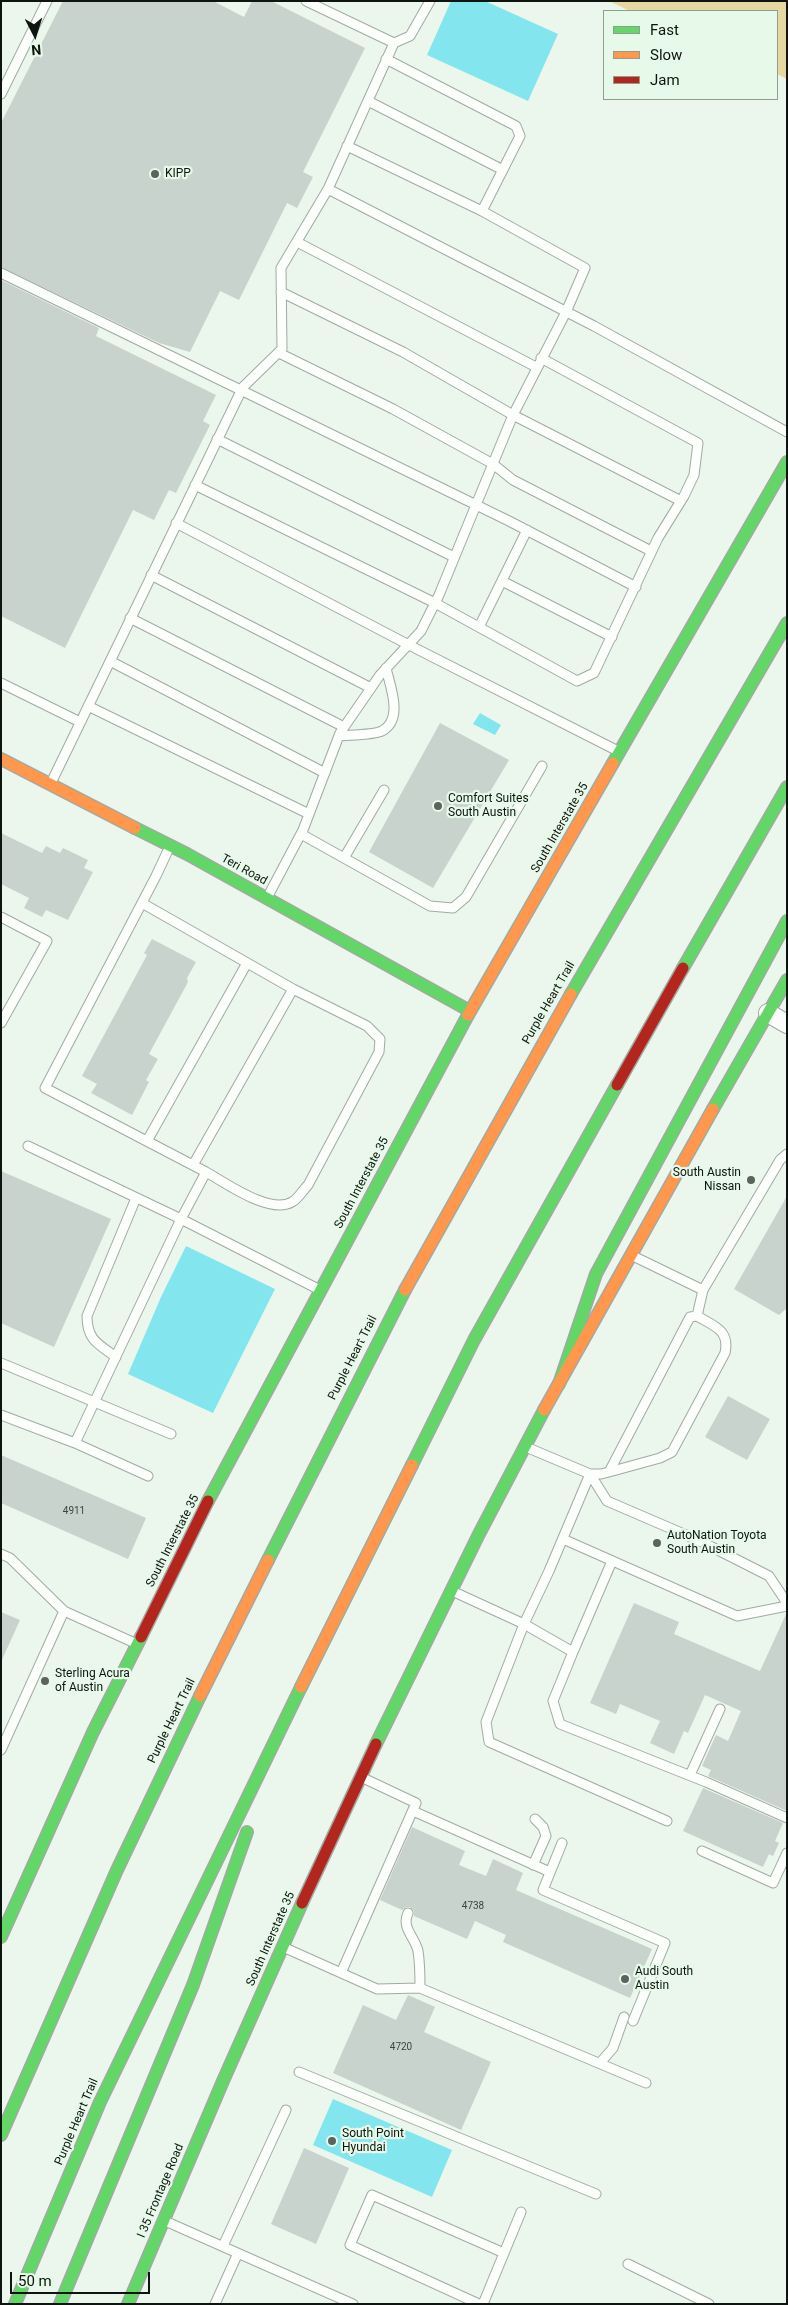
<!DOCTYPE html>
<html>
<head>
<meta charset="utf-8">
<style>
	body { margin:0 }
	#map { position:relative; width:788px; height:2305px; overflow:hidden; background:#ebf6ec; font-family:Roboto,sans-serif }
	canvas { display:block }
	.frame { position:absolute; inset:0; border:2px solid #0e140f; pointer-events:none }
	.legend { position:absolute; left:603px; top:10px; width:175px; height:90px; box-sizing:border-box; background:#e7fae9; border:1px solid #909e92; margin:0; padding:6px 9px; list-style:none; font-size:15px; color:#0e140f }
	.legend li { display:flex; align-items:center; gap:10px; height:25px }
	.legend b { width:25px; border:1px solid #909e92 }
	.north { position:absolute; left:10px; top:10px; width:50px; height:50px; -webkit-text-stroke:4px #e7fae9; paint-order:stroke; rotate:175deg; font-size:14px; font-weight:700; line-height:20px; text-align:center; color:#0e140f }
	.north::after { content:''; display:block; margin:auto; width:18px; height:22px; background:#0e140f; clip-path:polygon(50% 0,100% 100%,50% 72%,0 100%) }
	.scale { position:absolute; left:10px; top:2272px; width:140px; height:22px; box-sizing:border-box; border:2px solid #0e140f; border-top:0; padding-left:6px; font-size:15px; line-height:18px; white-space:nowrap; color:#0e140f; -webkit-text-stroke:4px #e7fae9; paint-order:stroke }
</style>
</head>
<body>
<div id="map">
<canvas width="788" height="2305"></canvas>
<div class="frame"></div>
<ul class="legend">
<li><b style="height:6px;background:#63d668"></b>Fast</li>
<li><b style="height:6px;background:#ff974d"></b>Slow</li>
<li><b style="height:6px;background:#b3261e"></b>Jam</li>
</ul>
<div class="north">N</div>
<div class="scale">50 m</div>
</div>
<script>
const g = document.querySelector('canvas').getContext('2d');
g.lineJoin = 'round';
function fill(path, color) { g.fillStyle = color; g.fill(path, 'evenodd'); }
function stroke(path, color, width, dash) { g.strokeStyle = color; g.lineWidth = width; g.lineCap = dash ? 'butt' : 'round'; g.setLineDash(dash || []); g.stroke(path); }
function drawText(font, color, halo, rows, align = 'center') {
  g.font = font + ' Roboto,sans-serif'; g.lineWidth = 4.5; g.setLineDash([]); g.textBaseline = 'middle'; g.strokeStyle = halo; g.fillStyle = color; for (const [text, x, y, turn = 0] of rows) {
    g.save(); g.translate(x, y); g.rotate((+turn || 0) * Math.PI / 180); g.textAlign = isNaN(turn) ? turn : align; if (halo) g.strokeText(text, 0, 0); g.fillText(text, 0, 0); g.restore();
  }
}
fill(new Path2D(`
	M609 1H787V79L777 74V11H630Z`), '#e6d8a0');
fill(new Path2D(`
	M451 1H485L558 34 528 101 427 55Z
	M480 713 501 725 495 735 473 724Z
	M186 1246 275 1289 213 1413 128 1374 161 1297Z
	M333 2099 452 2150 432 2197 313 2145Z`), '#83e6ef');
fill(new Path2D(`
	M63 1H213L244 17 252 1H271L365 48 303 172 313 177 297 208 287 203 239 300 220 291 190 352 159 343 1 267V123Z
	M1 280 99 328 96 336 216 395 203 421 210 425 176 493 169 490 154 520 133 510 65 648 1 616Z
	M440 723 509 760 433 888 369 852Z
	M1 833 42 853 46 846 60 853 63 848 88 860 84 868 93 872 68 920 46 910 42 917 24 908 29 898 1 884Z
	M152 939 196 962 187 978 188 982 149 1054 158 1059 146 1080 149 1082 132 1115 91 1093 97 1084 82 1076 147 955 144 953Z
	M1 1171 111 1219 54 1347 1 1323Z
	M787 1196V1308L779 1315 734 1289Z
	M728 1396 770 1419 747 1460 705 1437Z
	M1 1455 146 1518 128 1559 1 1503Z
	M634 1603 679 1622 674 1634 760 1671 787 1612V1811L708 1776 711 1770 702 1766 716 1735 728 1741 741 1711 705 1695 688 1733 684 1731 674 1754 650 1743 660 1721 620 1704 616 1714 590 1703Z
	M1 1612 20 1620 1 1662Z
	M703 1788 783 1823 775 1841 779 1843 773 1856 769 1854 763 1867 683 1831Z
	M412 1827 465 1851 459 1865 486 1876 493 1859 523 1873 516 1890 652 1949 630 1998 503 1942 506 1935 475 1921 467 1939 414 1916V1911L410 1907H406L402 1910 380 1900Z
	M408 1995 435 2007 424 2032 491 2062 461 2130 333 2073 363 2005 396 2020Z
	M304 2148 349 2168 316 2244 271 2224Z`), '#c8d3cd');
const lane = new Path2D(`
	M306 1 394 43 410 36 430 1
	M1 94 47 1
	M368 101 503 170
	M347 146 482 211
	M328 189 394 43
	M297 242 536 367
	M1 273 509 521 636 587
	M281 292 403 352 513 415 681 501
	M279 353 393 409 493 464 513 480 651 551
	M217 439 454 557
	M195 485 435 603 577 681 594 673 658 538 684 496 694 475 698 443 541 358
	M176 523 407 644 618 751
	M151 575 371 688
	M502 581 612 637
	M130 618 344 727
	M479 627 527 530
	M110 661 325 773
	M1 683 80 722
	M88 706 309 814
	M339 736C349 735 374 735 382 731 404 719 390 686 386 668
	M51 783 243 387 282 349 281 268 328 189 594 326 787 432
	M301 834 430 906 453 908 466 897 542 766
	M344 858 384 790
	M268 896 303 830 340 733 380 675 421 631 439 595 513 415 566 312 585 268 482 211 520 136 516 126 386 59
	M142 903 293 989 193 1165
	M1 917 47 941 1 1023
	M147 1141 247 963
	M28 1146 181 1219 206 1172 45 1088 156 876 170 846
	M206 1172C226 1183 270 1215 292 1202 298 1199 303 1190 308 1185L379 1052 380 1039 367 1026 293 989
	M631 1255 703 1290 780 1160 787 1154
	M697 1316 703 1290
	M116 1357C98 1344 87 1340 87 1316L136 1198
	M1 1363 171 1434
	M1 1415 75 1443 148 1476
	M75 1443 181 1219 320 1290
	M526 1447 590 1474H601L609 1472 690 1317 697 1316C714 1326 730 1330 725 1353L672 1452 660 1458 609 1472
	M590 1474 549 1571 524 1624 486 1722 489 1742 667 1821
	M590 1474 607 1501 700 1541 769 1576 787 1603
	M563 1539 737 1616 787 1606
	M1 1554 10 1558 64 1611 137 1644
	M452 1591 524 1624 573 1652 553 1701 560 1724 706 1782 787 1818
	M573 1652 612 1561
	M1 1750 64 1611
	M690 1775 720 1709
	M413 1811 550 1872
	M562 1843 543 1890 665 1943 633 2021
	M702 1851 773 1883 787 1853
	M533 1865 546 1836 543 1827 535 1819
	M408 1913C401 1928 415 1937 418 1951 420 1963 420 1976 420 1988
	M283 1947 377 1989 420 1988 646 2083
	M341 1973 416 1803 361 1777
	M600 2063 613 2048 624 2017
	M299 2072 596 2194
	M165 2221 353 2304
	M223 2246 286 2110
	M628 2264 709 2304
	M215 2304 238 2253
	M479 2304 350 2245 372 2195 504 2253
	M483 2304 521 2212`);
const street = new Path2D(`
	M768 1013 787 1024`);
const fast = new Path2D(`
	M613 763 787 462
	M135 828 187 854 470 1011
	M683 968 787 787
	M571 994 787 623
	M713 1109 787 980
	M559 1384 596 1274 787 921
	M412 1465 474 1340 617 1085
	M208 1501 468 1015
	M268 1560 405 1290
	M376 1744 479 1534 544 1410
	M1 1937 93 1732 141 1637
	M1 2135 117 1870 200 1696
	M15 2304 100 2102 301 1687
	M60 2304 193 1985 247 1832
	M128 2304 223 2081 302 1903`);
const slow = new Path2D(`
	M1 759 135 828
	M468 1015 613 763
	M405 1290 571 994
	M544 1410 713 1109
	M301 1687 412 1465
	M200 1696 268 1560`);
const jam = new Path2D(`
	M617 1085 683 968
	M141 1637 208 1501
	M302 1903 376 1744`);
stroke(lane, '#a1aaa2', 11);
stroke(street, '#a1aaa2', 20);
stroke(fast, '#a1aaa2', 14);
stroke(slow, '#a1aaa2', 14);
stroke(jam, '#a1aaa2', 14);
stroke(lane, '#fcfefc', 9);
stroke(street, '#fcfefc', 18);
stroke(fast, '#63d668', 11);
stroke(slow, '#ff974d', 11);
stroke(jam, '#b3261e', 11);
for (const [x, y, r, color] of [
	[155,174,5,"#5b635c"],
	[438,806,5,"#5b635c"],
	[751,1180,5,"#5b635c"],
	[657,1543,5,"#5b635c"],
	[45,1681,5,"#5b635c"],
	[625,1979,5,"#5b635c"],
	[332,2141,5,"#5b635c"]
]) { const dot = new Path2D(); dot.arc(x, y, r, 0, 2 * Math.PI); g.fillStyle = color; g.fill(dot); stroke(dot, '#e7fae9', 2); }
drawText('10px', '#3c443e', null, [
	["4911",74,1511],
	["4738",473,1906],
	["4720",401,2047]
]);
drawText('12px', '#0e140f', '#e7fae9', [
	["KIPP",165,174],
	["Comfort Suites",448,799],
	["South Austin",448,813],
	["South Austin",741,1173,"right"],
	["Nissan",741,1187,"right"],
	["AutoNation Toyota",667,1536],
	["South Austin",667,1550],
	["Sterling Acura",55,1674],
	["of Austin",55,1688],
	["Audi South",635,1972],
	["Austin",635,1986],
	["South Point",342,2134],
	["Hyundai",342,2148]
], 'left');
drawText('12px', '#0e140f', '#e7fae9', [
	["South Interstate 35",560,828,-60],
	["Teri Road",244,870,29],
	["Purple Heart Trail",549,1003,-60],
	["South Interstate 35",362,1183,-62],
	["Purple Heart Trail",353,1358,-63],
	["South Interstate 35",173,1541,-63],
	["Purple Heart Trail",172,1721,-64],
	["South Interstate 35",271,1939,-66],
	["Purple Heart Trail",77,2122,-67],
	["I 35 Frontage Road",161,2191,-67]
]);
</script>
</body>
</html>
